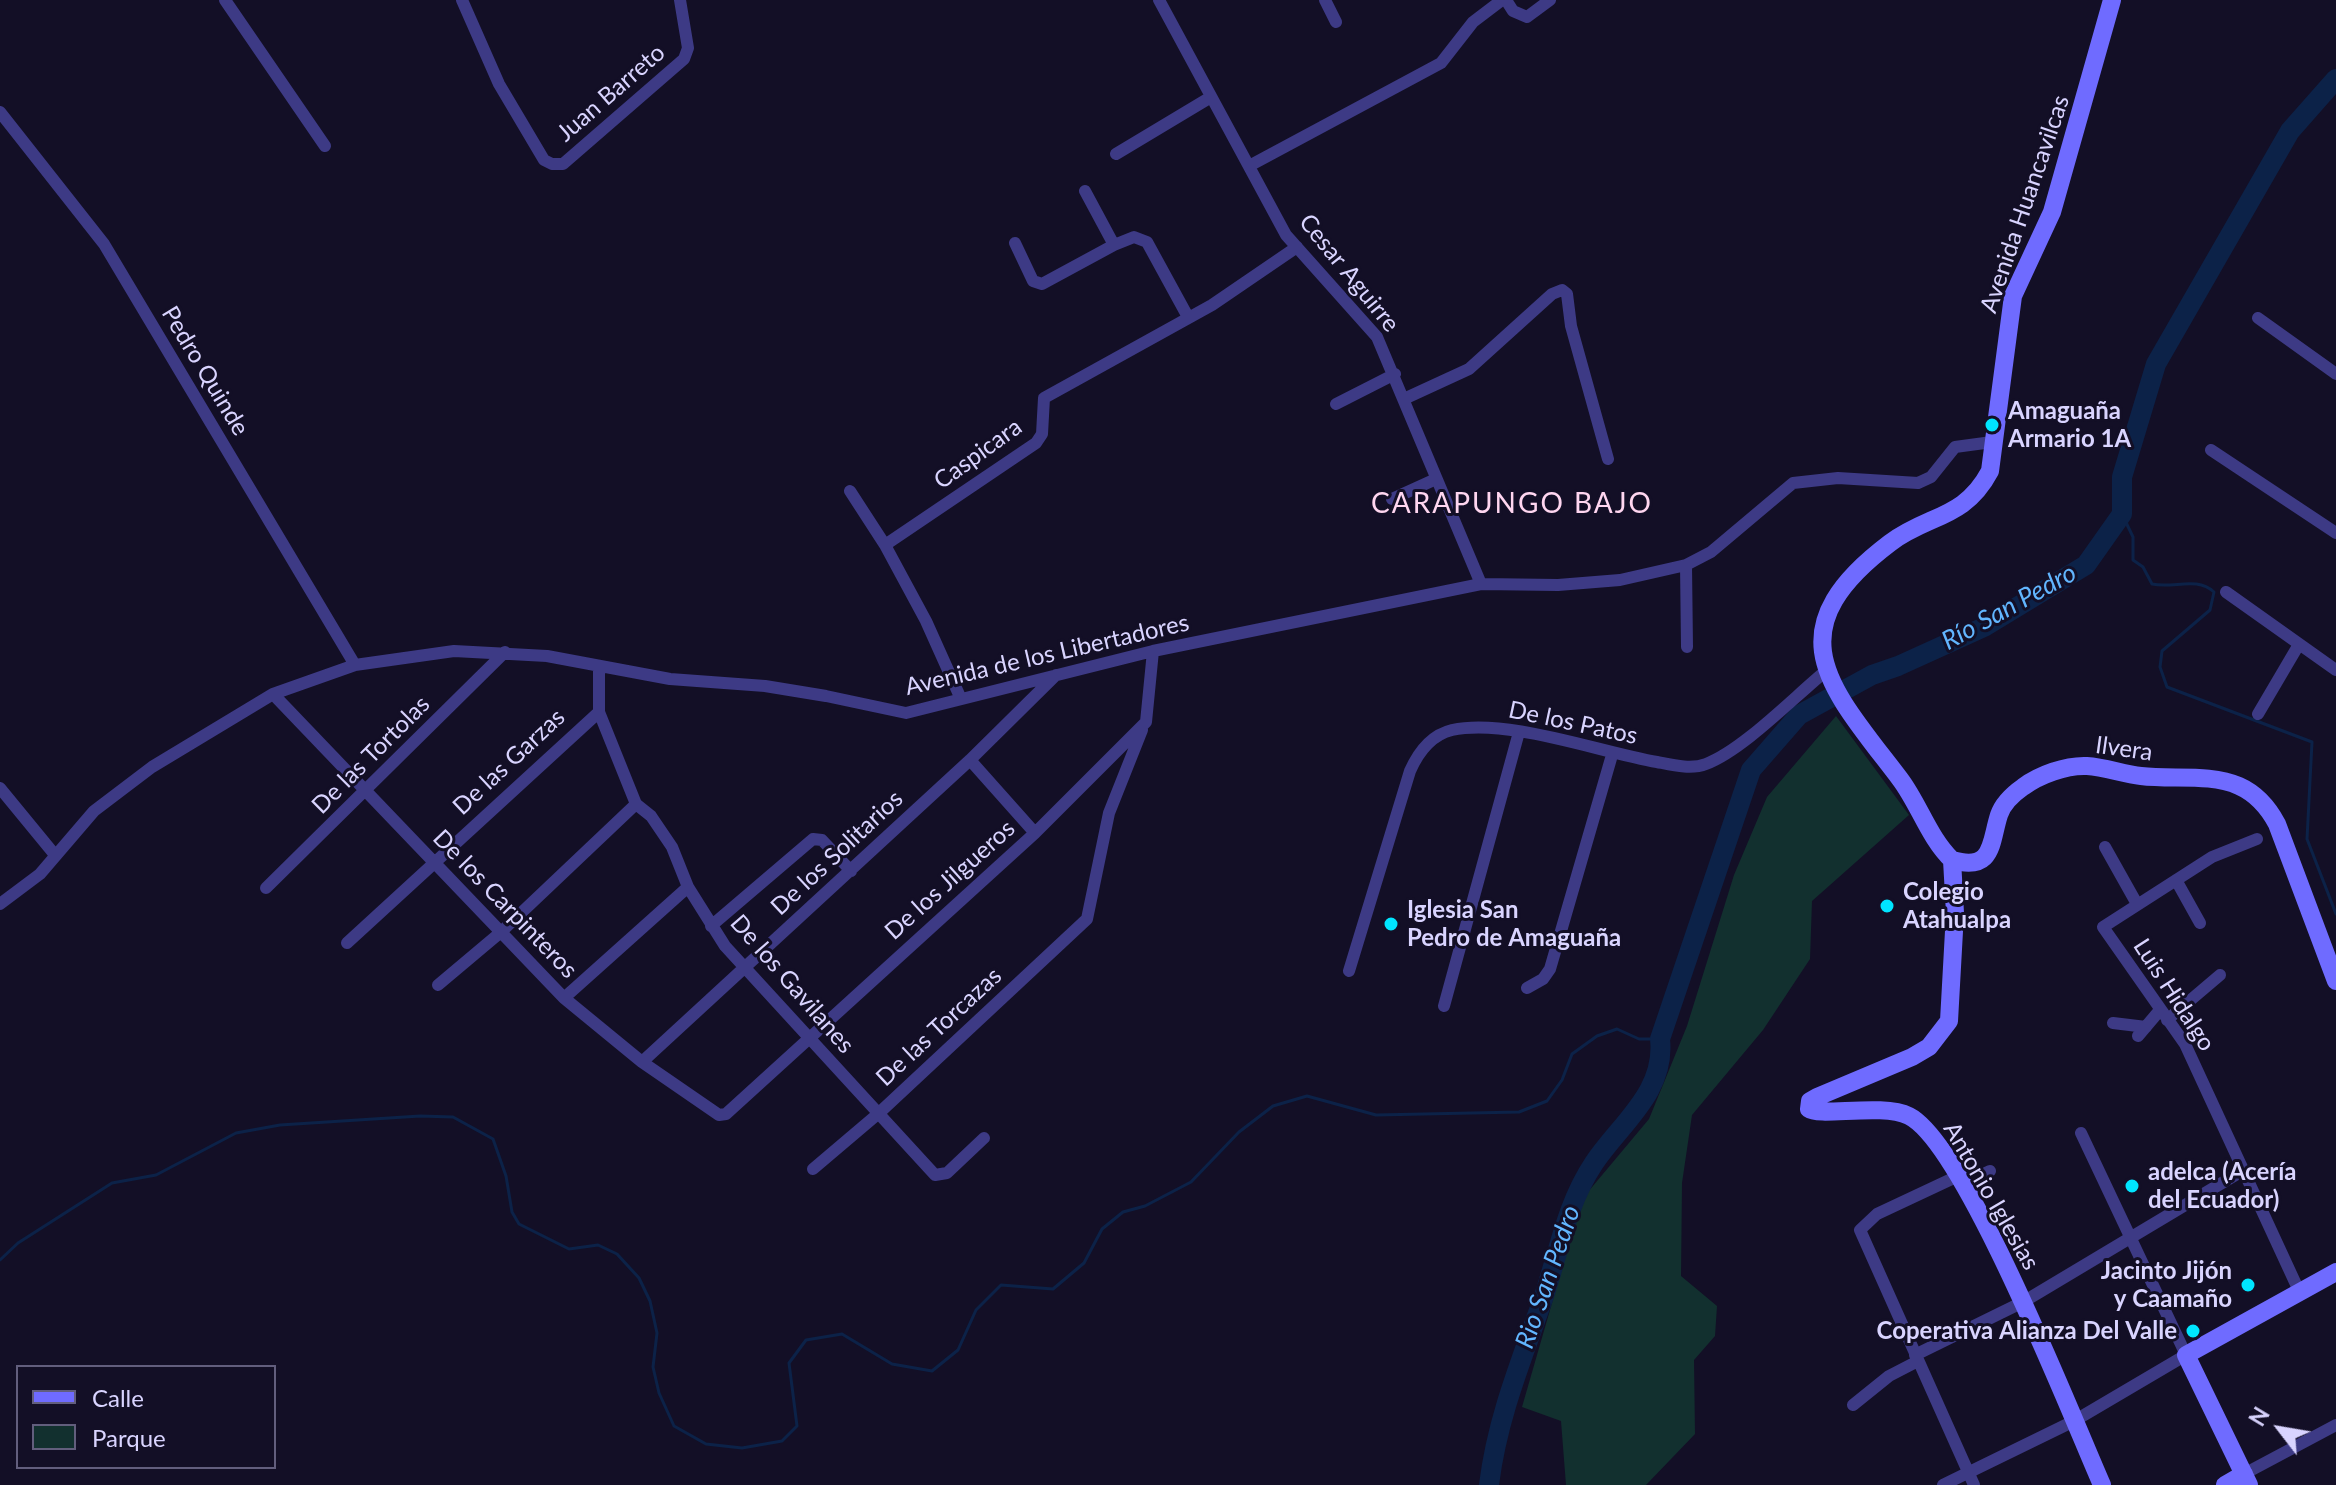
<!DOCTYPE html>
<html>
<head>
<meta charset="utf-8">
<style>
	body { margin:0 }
	#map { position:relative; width:2336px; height:1485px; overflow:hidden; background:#130f26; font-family:Lato,sans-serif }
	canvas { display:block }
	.legend { position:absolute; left:16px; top:1365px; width:260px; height:104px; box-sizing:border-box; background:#130f26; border:2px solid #625e7d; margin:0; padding:10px 14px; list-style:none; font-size:24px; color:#d9d4ff }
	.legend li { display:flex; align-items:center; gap:16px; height:40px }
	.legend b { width:40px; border:2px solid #625e7d }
	.north { position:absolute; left:2240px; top:1389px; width:80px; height:80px; -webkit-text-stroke:6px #130f26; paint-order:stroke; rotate:301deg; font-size:22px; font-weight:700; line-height:32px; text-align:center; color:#d9d4ff }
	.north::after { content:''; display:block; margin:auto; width:28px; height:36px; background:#d9d4ff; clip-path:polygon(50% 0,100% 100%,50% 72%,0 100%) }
</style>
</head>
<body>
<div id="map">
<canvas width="2336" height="1485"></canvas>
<ul class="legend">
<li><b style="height:10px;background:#6f6bff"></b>Calle</li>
<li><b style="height:22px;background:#12302f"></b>Parque</li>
</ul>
<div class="north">N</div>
</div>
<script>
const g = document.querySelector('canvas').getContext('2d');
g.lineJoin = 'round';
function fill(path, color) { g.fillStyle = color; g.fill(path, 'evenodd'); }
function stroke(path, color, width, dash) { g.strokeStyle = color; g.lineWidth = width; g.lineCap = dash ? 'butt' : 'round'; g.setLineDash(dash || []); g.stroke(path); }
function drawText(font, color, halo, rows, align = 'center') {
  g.font = font + ' Lato,sans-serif'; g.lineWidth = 6; g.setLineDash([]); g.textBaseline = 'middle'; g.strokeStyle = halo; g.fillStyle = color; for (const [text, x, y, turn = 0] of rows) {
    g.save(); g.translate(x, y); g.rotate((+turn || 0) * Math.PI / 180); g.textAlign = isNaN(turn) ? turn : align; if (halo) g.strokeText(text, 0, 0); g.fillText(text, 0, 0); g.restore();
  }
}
fill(new Path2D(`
	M1836 716 1909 815 1812 901 1810 959 1763 1030 1692 1115 1682 1183 1681 1276 1717 1306 1715 1336 1694 1360 1695 1434 1646 1485H1566L1561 1421 1522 1407 1582 1199 1649 1119 1687 1026 1734 875 1767 797Z`), '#12302f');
stroke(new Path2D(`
	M2122 514 2133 537V560L2143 567 2152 584C2174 589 2196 576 2214 592L2210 610 2162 651 2160 667 2167 687 2312 742 2307 839 2336 914
	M0 1260 18 1243 112 1183 156 1175 236 1133 280 1125 420 1116 453 1117 493 1139 506 1176 512 1212 519 1224 569 1249 598 1245 617 1254 639 1278 650 1301 657 1333 653 1367 659 1393 674 1426 706 1444 742 1448 782 1441 797 1426 789 1363 806 1340 842 1334 892 1364 932 1371 958 1350 976 1310 1001 1285 1053 1289 1084 1263 1102 1229 1123 1212 1145 1206 1191 1182 1239 1132 1273 1106 1307 1096 1376 1115 1519 1112 1547 1101 1562 1080 1572 1054 1597 1036 1617 1029 1639 1039H1660`), '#0c2248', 3);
stroke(new Path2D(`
	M1489 1485C1497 1419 1521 1361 1543 1299 1559 1252 1566 1205 1594 1163 1620 1124 1666 1092 1660 1039L1751 770 1799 715 1872 675 1898 666 1984 627 2086 565 2122 514V477L2156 364 2290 131 2336 79`), '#0c2248', 20);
stroke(new Path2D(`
	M225 0 325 146
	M462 0 499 84 544 160 552 164H563L684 59 688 48 680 0
	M1159 0 1286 235 1377 337 1481 584
	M1325 0 1336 22
	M1506 0 1513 11 1527 17 1550 0
	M0 112 104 244 355 665
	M1116 154 1211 97
	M1249 166 1441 63 1473 22 1502 0
	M1085 191 1114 245 1134 237 1147 242 1188 317
	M1015 243 1033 281 1042 284 1114 245
	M2258 318 2336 374
	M1406 398 1469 369 1552 294 1562 290 1567 294 1571 326 1608 459
	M1336 404 1395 374
	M2211 450 2336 533
	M850 491 885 545
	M1392 499 1436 479
	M1686 565 1687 647
	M2226 592 2336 670
	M273 694 564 998 642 1062 719 1115 726 1114 1035 833 1146 722 1153 651
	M961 699 926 621 885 545 1036 443 1042 434 1044 398 1212 305 1297 247
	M599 712 636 804 651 816 672 847 688 887 725 946 935 1175 947 1173 984 1138
	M2258 714 2298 646
	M970 760 1035 833
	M0 788 55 855
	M2257 839 2212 857 2103 927 2185 1044 2300 1293
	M2105 847 2137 904
	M2176 880 2200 923
	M266 888 505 652
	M0 904 40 874 94 811 152 767 273 694 355 665 454 651 547 656 670 679 765 686 826 696 906 713 1153 651 1481 584 1558 585 1620 580 1686 565 1711 552 1793 483 1838 478 1918 483 1931 477 1955 447 1992 442
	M711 926 813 839 822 840 851 871
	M347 943 599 712V667
	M1349 971 1410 771C1418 753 1431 735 1452 730 1508 718 1599 752 1657 762 1672 765 1691 770 1706 764 1743 750 1794 697 1827 670
	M438 985 501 932 636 804
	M1527 988 1543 979 1550 969 1612 755
	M564 998 688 887
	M1444 1006 1519 732
	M2167 1020 2220 975
	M2113 1023 2146 1027
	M2138 1036 2160 1010
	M642 1062 970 760 1056 675
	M813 1169 879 1113 1087 919 1109 813 1142 730
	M1958 1176 1877 1214 1860 1230 1974 1485
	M1962 1184 1990 1171
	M1915 1355 2023 1302 2242 1171
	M1853 1405 1889 1376 1918 1361
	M2244 1474 2336 1425
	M1943 1485 2074 1421 2186 1355 2081 1133`), '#3d3a85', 12);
stroke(new Path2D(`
	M2112 0 2052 212 2013 296 1990 471C1964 520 1928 514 1890 543 1772 632 1830 687 1900 779 1919 804 1929 838 1952 860 1994 872 1990 843 1999 815 2003 803 2013 794 2023 787 2039 775 2066 765 2087 766 2105 767 2123 774 2141 776 2172 780 2210 773 2239 786 2257 794 2268 807 2277 824L2336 981
	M1952 860 1955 913 1949 1021 1929 1047 1912 1057 1817 1097 1810 1101 1809 1109C1820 1117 1883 1103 1909 1116 1965 1144 2072 1417 2102 1485
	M2225 1485 2244 1474
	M2249 1485 2186 1355 2336 1272`), '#6f6bff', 18);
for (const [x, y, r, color] of [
	[1992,425,8,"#00e5ff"],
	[1887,906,8,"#00e5ff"],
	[1391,924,8,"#00e5ff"],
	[2132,1186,8,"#00e5ff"],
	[2248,1285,8,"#00e5ff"],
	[2193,1331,8,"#00e5ff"]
]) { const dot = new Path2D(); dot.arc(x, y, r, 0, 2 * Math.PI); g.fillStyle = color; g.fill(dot); stroke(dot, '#130f26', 3); }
drawText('24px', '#d9d4ff', '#130f26', [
	["Juan Barreto",611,93,-41],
	["Avenida Huancavilcas",2025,204,-71],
	["Cesar Aguirre",1349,273,51],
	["Pedro Quinde",205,371,59],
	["Caspicara",978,454,-36],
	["Avenida de los Libertadores",1047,655,-13],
	["De los Patos",1573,723,12],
	["Ilvera",2124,749,8],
	["De las Tortolas",371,755,-45],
	["De las Garzas",509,762,-43],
	["De los Solitarios",837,853,-43],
	["De los Jilgueros",950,880,-42],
	["De los Carpinteros",505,904,46],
	["De los Gavilanes",792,984,49],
	["Luis Hidalgo",2174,995,57],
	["De las Torcazas",939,1027,-43],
	["Antonio Iglesias",1991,1196,60]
]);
drawText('bold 24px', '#d9d4ff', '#130f26', [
	["Amaguaña",2008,411],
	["Armario 1A",2008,439],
	["Colegio",1903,892],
	["Atahualpa",1903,920],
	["Iglesia San",1407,910],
	["Pedro de Amaguaña",1407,938],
	["adelca (Acería",2148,1172],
	["del Ecuador)",2148,1200],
	["Jacinto Jijón",2232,1271,"right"],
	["y Caamaño",2232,1299,"right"],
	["Coperativa Alianza Del Valle",2177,1331,"right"]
], 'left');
drawText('italic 26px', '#62b6ff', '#130f26', [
	["Río San Pedro",2009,607,-29],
	["Rio San Pedro",1548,1277,-71]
]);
g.letterSpacing = '2px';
drawText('28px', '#ffd6f0', '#130f26', [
	["CARAPUNGO BAJO",1512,504]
]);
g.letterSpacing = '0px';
</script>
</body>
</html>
